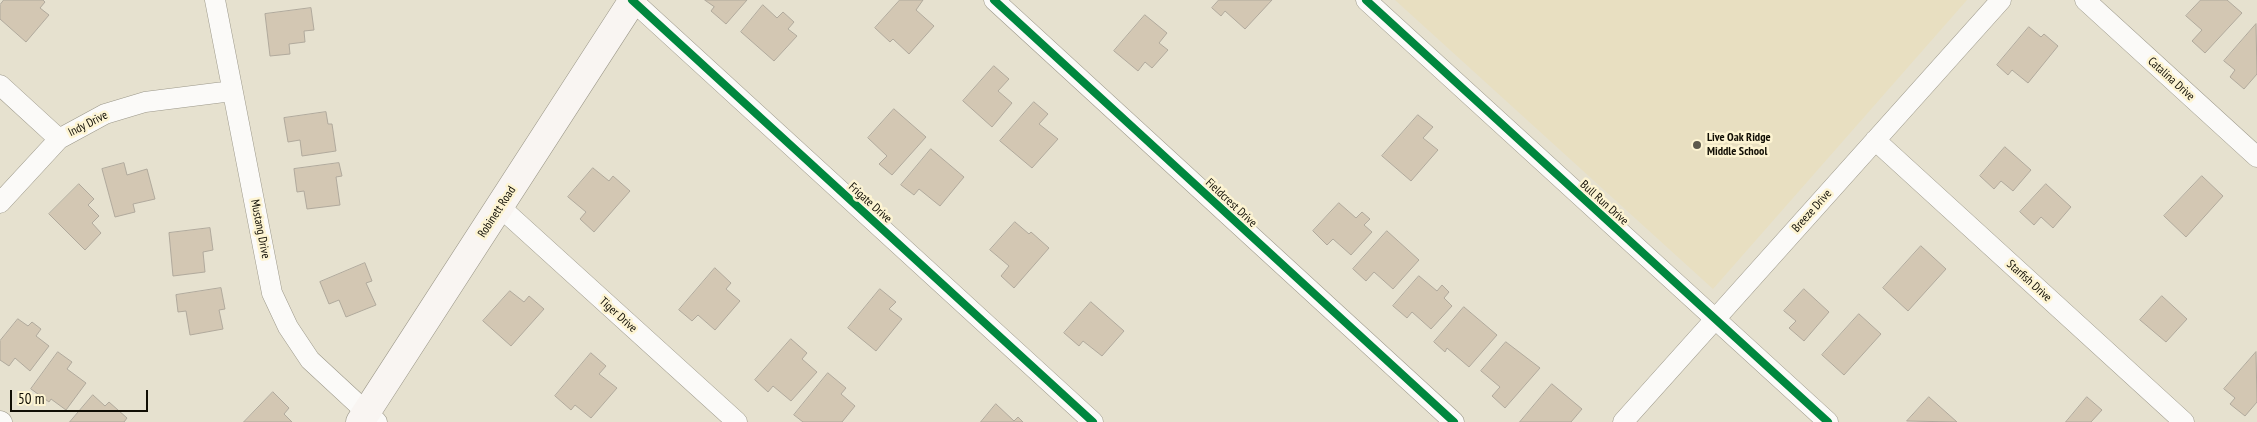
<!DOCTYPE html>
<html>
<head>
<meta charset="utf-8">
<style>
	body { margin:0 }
	#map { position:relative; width:2257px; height:422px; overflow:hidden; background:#e6e1cf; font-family:"PT Sans Narrow",sans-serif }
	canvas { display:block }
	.scale { position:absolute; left:10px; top:390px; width:138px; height:22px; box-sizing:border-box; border:2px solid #110e04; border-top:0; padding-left:6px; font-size:15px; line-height:18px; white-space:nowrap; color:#110e04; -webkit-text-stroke:4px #fdf4d2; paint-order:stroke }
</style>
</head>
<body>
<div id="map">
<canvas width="2257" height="422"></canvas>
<div class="scale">50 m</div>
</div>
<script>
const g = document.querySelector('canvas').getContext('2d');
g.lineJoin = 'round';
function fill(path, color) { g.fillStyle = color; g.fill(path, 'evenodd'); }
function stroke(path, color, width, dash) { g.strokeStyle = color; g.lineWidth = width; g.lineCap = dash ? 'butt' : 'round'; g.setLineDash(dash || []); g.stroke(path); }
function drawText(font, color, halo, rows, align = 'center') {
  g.font = font + ' "PT Sans Narrow",sans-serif'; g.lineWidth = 5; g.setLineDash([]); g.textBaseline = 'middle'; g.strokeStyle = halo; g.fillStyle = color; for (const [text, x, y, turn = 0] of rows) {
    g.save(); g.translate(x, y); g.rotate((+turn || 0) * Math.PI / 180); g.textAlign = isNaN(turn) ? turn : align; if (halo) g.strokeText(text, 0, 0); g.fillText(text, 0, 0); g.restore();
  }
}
fill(new Path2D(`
	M1395 0H1967L1713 289Z`), '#e8dfc1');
const building = new Path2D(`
	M4 0H43L45 2 40 8 49 15 26 42 0 19V5Z
	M705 0H747L726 24 711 11 714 7Z
	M900 0H923L916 10 934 26 909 54 893 39 890 42 875 28Z
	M1219 0H1272L1245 29 1225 11 1221 16 1212 8Z
	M2201 0H2227L2242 13 2205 53 2192 41 2202 30 2186 16Z
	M763 5 777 18 783 12 794 22 788 29 797 36 774 61 741 32Z
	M311 8 314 30 304 31 305 42 289 44 290 54 270 56 265 14Z
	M1145 15 1167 33 1159 43 1168 50 1152 68 1145 62 1138 71 1114 51Z
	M2256 24 2257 74 2244 89 2230 77 2235 70 2224 61Z
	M2029 27 2041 37 2044 34 2058 46 2028 83 2012 70 2008 75 1997 65Z
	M994 66 1009 79 998 91 1012 103 992 127 963 101Z
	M1034 102 1048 114 1039 124 1058 139 1032 168 1000 141Z
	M894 109 926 137 892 175 879 164 887 156 868 138Z
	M326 112 328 124H332L336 151 302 156 300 140 288 142 284 118Z
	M1418 115 1433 127 1423 138 1438 150 1411 181 1382 156Z
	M2005 147 2031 170 2013 191 2001 181 1994 189 1980 176Z
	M931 149 964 177 940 206 919 189 914 195 901 185Z
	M124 163 127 175 147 169 155 199 133 204 135 212 115 217 102 169Z
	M339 163 342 176 336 177 340 205 307 209 304 191 297 192 294 169Z
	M593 168 609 181 613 176 630 191 594 232 580 219 586 212 568 197Z
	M2202 176 2223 196 2186 237 2164 216Z
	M79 184 94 199 88 205 99 216 92 223 101 233 85 250 49 214Z
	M2046 184 2071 207 2053 228 2041 217 2034 225 2020 212Z
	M1339 203 1356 218 1362 212 1370 219 1364 225 1372 232 1351 255 1333 239 1327 245 1313 231Z
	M1015 222 1029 234 1031 232 1049 248 1014 288 1001 276 1009 266 990 250Z
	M210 228 213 250 203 252 205 272 173 276 169 233Z
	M1387 231 1419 260 1393 289 1374 272 1366 281 1353 269Z
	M1921 246 1946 269 1908 311 1883 288Z
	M365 263 372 281 366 283 376 305 346 317 339 300 329 304 320 282Z
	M715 268 731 283 726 289 740 301 715 330 698 315 692 321 679 310Z
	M1419 276 1437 291 1442 285 1449 292 1444 298 1452 306 1431 329 1412 312 1407 318 1393 306Z
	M221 288 225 309 219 310 223 329 190 335 186 311 178 312 176 295Z
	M880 289 896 302 889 309 902 319 876 351 848 328Z
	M1804 289 1829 312 1804 341 1789 328 1796 321 1784 311Z
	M510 291 524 302 529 296 544 309 511 346 483 321Z
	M2162 296 2187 319 2166 342 2140 320Z
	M1091 302 1124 331 1102 356 1083 341 1079 346 1064 333Z
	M1464 307 1497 335 1469 367 1447 348 1445 352 1434 342Z
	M1859 314 1881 334 1844 375 1822 355Z
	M18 319 28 326 32 322 41 329 36 336 49 346 30 371 15 358 9 366 0 360V341Z
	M791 339 807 353 802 359 817 372 791 401 773 386 768 392 755 380Z
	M1506 342 1540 368 1505 408 1492 396 1500 387 1481 371Z
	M58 352 72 362 67 369 86 383 66 410 51 399 49 402 31 389Z
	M2256 352 2257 402 2245 416 2230 404 2235 398 2224 389Z
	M591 353 606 366 599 374 617 388 591 418 575 405 571 410 555 396Z
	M828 373 846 388 841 394 855 406 842 422H803L794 415Z
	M1552 384 1582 409 1571 422H1520Z
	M273 392 289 408 284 414 292 422H244Z
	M93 395 105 406 109 402 127 418 124 422H70Z
	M1929 397 1957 422 1907 421Z
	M2087 397 2102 410 2091 422H2066Z
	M996 404 1014 421 1018 417 1023 422H981Z`);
fill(building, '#d3c7b3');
stroke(building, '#b0a99c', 1);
const street = new Path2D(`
	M215 0 272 293 288 327 310 360 377 422
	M632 0 1093 422
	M994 0 1454 422
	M1366 0 1828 422
	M2085 0 2257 157
	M0 85 59 139
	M1875 140 2184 422
	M0 203 59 139 105 114 145 102 232 91
	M500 207 737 422
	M0 421 2 422
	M1623 422 2001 0`);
const secondary = new Path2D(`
	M360 422 633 0`);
stroke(street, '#9b9789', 21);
stroke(secondary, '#9b9789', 29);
stroke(street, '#fbfaf8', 20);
stroke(secondary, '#f9f5f2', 28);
stroke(new Path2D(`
	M632 0 1093 422
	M994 0 1454 422
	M1366 0 1828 422`), '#00873e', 8);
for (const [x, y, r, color] of [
	[1697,145,5,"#5c584b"]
]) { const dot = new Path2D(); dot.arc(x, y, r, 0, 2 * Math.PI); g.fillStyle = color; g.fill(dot); stroke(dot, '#fdf4d2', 2); }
drawText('12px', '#110e04', '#fdf4d2', [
	["Catalina Drive",2171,79,42],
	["Indy Drive",88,124,-27],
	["Frigate Drive",870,203,42],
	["Fieldcrest Drive",1231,203,43],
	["Bull Run Drive",1604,203,42],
	["Breeze Drive",1812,211,-48],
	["Robinett Road",497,212,-57],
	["Mustang Drive",260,229,79],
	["Starfish Drive",2029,281,42],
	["Tiger Drive",618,315,42]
]);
drawText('bold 12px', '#110e04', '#fdf4d2', [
	["Live Oak Ridge",1707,138],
	["Middle School",1707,152]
], 'left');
</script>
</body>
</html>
